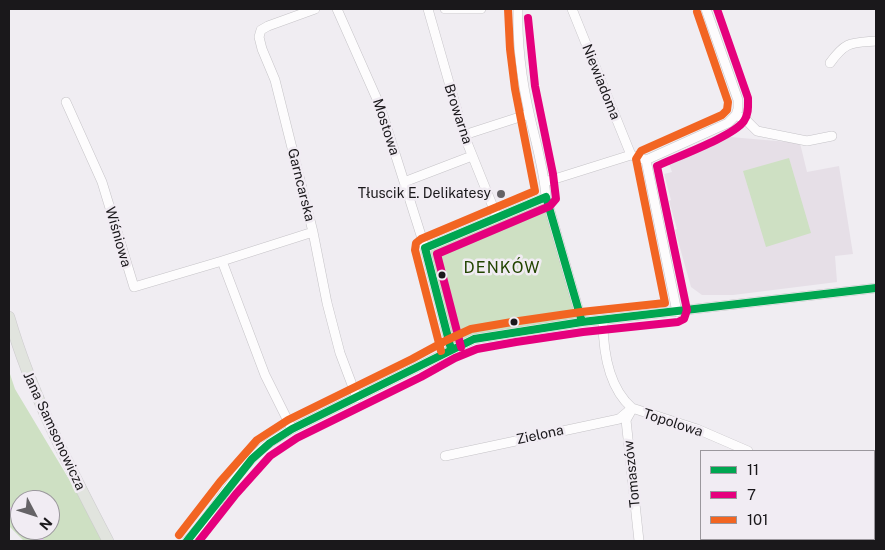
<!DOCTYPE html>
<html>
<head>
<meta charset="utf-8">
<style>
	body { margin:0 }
	#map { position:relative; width:885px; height:550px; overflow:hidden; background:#f0edf2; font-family:"Public Sans",sans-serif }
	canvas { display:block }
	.frame { position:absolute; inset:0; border:10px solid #1a181b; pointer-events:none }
	.legend { position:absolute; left:700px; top:450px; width:175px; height:90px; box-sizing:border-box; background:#f1ecf3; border:1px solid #9b979d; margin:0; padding:6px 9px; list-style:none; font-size:15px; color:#1a181b }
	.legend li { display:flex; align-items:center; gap:10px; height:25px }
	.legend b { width:25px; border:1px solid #9b979d }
	.north { position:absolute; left:10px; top:490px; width:50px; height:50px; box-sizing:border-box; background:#f1ecf3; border:1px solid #9b979d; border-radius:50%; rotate:130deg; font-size:14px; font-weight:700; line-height:20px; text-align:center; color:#1a181b }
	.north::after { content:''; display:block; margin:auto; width:18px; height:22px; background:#656366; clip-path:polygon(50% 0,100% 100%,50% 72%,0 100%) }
</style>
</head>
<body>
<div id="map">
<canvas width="885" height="550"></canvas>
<div class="frame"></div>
<ul class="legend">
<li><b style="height:6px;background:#00a651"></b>11</li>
<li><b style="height:6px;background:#e5007d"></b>7</li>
<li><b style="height:6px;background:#f26522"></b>101</li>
</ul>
<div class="north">N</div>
</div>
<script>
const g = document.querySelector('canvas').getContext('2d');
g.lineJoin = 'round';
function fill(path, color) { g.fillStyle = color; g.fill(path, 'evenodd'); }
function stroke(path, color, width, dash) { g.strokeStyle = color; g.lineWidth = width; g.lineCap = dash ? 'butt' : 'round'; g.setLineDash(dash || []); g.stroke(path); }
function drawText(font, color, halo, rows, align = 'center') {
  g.font = font + ' "Public Sans",sans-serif'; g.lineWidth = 5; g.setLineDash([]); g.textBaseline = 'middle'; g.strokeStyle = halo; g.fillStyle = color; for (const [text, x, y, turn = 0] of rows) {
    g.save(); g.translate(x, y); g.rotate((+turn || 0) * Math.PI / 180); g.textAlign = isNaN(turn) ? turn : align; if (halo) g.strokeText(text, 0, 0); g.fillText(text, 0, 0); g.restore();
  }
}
fill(new Path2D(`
	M730 137 800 143 807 172 839 166 853 254 835 256 837 282 733 295H702L691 287 675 230 677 229 669 201 671 200 664 174 672 172 668 161 670 157Z`), '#e6dfe7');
fill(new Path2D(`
	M789 158 811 233 766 247 743 171Z
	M546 197 582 322 514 332 451 349 425 248Z
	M9 371 15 389 106 541H24L9 526ZM20 500H50V530H20Z`), '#cee0c3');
stroke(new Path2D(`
	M9 508 20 519
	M31 530 43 541`), '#e2c2ea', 3);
const minor = new Path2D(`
	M315 9 268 26 261 30 259 37 262 49 275 80 313 232 327 303 340 353 357 398
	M337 9 380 106 425 248 451 349
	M428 9 464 135 497 217
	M445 9H481
	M518 9C517 44 522 82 530 117 536 143 544 170 546 197L582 322
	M572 9 631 155 646 160
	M830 63C846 41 851 43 876 41
	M66 102 102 182 134 287 222 261 265 375 292 429
	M736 115 746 120 757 131 807 141 832 136
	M464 135 529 114
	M646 160 728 123 736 115 738 109V100L706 9
	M646 160 677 312
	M404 182 472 156
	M545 182 631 155
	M425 248 546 197
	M222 261 313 232
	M603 320C603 351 608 387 632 408L697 429 748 451
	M631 411 626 420 639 541
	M445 456 619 419 632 408
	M874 469 876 470
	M187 541C215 512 232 475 263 448 271 441 282 435 292 429L474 339 582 322 876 288`);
const major = new Path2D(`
	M9 317C32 396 70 468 108 541`);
stroke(minor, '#c5c3c7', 10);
stroke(major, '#cccacd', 12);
stroke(minor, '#fdfcfd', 9);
stroke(major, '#e1e4de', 11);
stroke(new Path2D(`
	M451 349 425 248 546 197 582 322
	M187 541 252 459 270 443 292 429 474 339 582 322 876 288`), '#00a651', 8);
stroke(new Path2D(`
	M461 347 437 254 550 206 556 199 553 174 535 86 528 18
	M199 541 236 494 270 456 297 438 421 377 455 358 477 349 516 342 583 332 678 322 684 319 687 310 657 166C676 157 734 136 744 121 749 114 748 105 748 98L717 9`), '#e5007d', 8);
stroke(new Path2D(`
	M441 351 415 250 416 243 421 239 535 191 515 89 510 49 508 9
	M179 535 220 482 257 440 288 420 412 359 447 340 471 329 512 322 581 312 665 303 636 159 641 151 722 115 727 110 728 102 697 12`), '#f26522', 8);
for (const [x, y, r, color] of [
	[501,194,5,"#656366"],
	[442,275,4.5,"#1a181b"],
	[514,322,4.5,"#1a181b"]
]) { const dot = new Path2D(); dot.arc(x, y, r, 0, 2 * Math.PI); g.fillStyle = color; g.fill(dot); stroke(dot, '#f1ecf3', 2); }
drawText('14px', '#1a181b', '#f1ecf3', [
	["Niewiadoma",601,82,68],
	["Browarna",458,114,72],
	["Mostowa",386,127,72],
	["Garncarska",301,185,76],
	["Wiśniowa",118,237,74],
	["Topolowa",673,423,18],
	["Jana Samsonowicza",54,431,65],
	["Zielona",540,435,-12],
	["Tomaszów",632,474,-96]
]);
drawText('14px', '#1a181b', '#f1ecf3', [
	["Tłuscik E. Delikatesy",491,194]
], 'right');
g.letterSpacing = '1px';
drawText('16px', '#240', '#f1ecf3', [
	["DENKÓW",502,268]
]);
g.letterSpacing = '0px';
</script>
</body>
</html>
